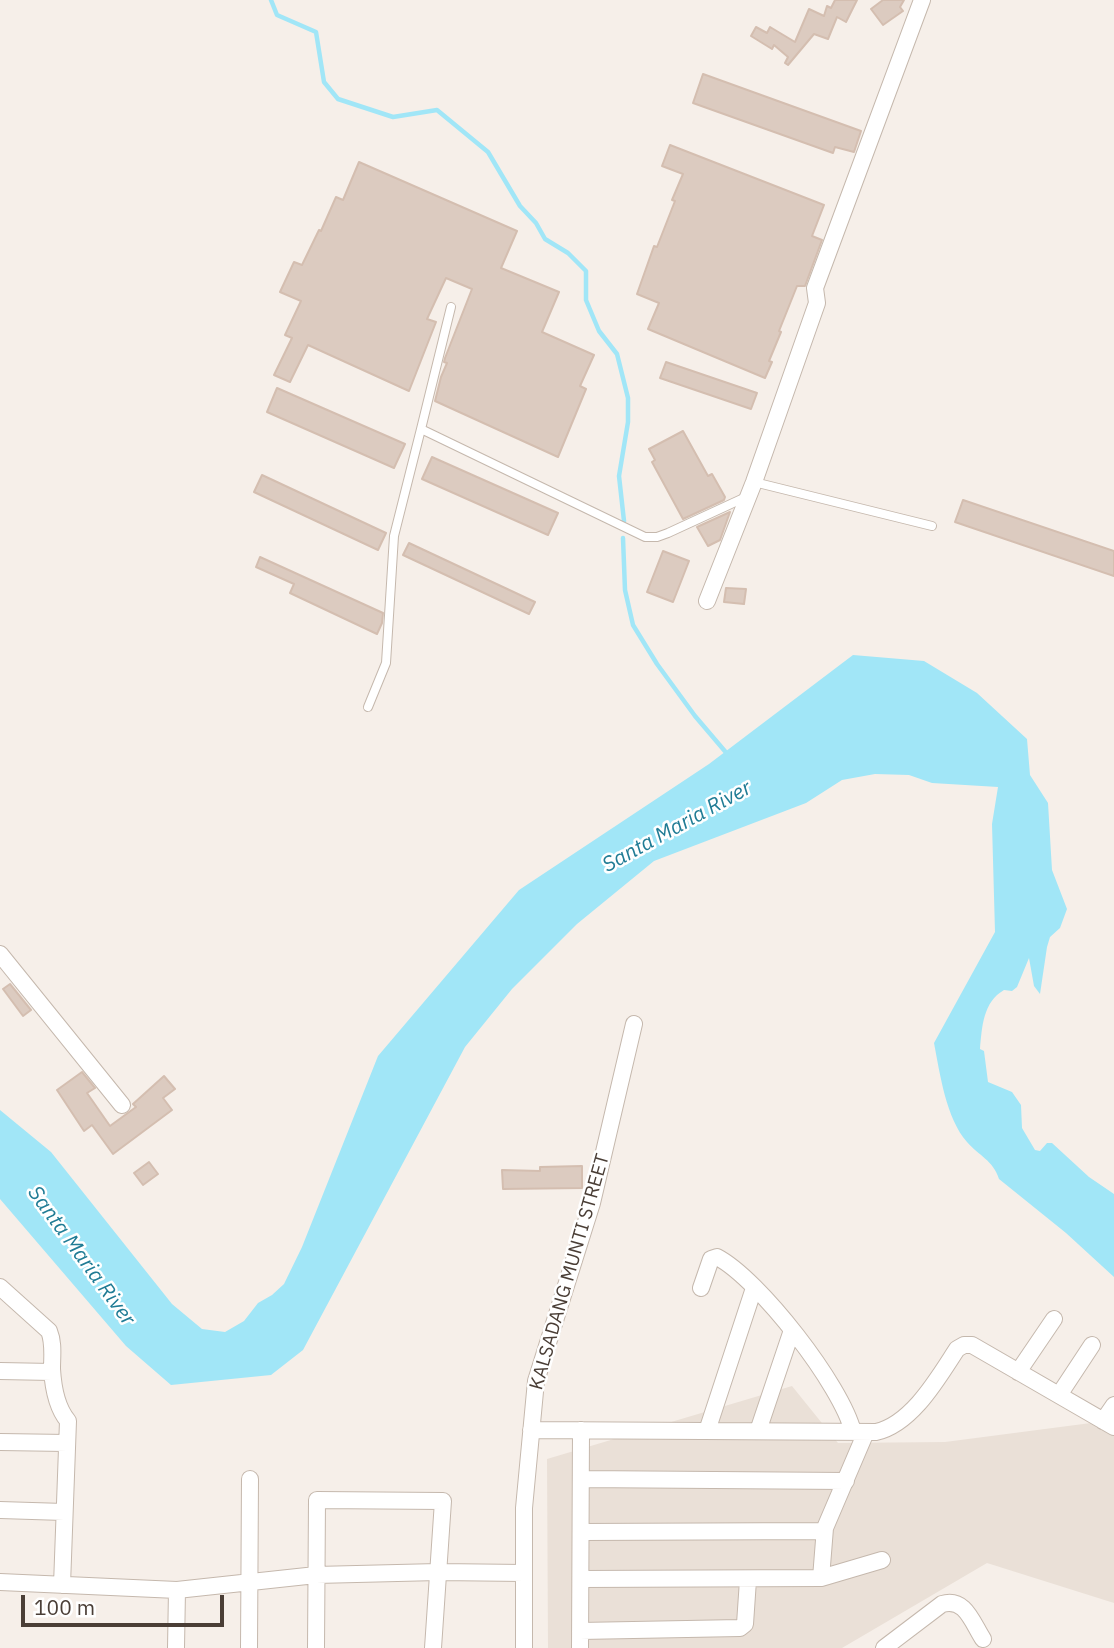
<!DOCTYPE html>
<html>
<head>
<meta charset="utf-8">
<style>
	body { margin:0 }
	#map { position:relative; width:1114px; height:1648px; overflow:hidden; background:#f6efe9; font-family:"IBM Plex Sans",sans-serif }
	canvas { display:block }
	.scale { position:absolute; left:21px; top:1595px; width:203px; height:32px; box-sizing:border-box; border:4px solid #4a3e36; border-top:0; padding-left:9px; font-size:21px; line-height:24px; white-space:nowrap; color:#4a3e36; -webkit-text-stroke:5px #fff; paint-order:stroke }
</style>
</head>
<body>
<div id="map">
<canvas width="1114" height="1648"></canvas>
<div class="scale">100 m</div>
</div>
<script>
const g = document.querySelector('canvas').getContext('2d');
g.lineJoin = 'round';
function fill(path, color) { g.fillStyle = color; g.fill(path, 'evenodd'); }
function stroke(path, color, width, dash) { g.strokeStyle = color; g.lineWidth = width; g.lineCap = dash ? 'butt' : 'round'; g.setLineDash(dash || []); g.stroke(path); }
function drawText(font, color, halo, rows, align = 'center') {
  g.font = font + ' "IBM Plex Sans",sans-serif'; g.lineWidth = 5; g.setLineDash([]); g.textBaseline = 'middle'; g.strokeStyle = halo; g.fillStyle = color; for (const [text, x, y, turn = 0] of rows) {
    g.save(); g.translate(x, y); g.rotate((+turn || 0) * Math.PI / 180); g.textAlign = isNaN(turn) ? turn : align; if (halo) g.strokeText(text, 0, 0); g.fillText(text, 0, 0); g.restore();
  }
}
fill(new Path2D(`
	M792 1386 838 1443 945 1442 1114 1420V1603L987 1563 842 1648H548L547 1459Z`), '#eae0d7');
fill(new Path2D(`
	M853 655 924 661 977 693 1027 739 1030 775 1048 803 1052 870 1067 909 1060 928 1050 937 1047 947 1040 994 1034 986 1029 958 1017 987 1012 991 1004 990C983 1002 982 1027 980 1049L984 1051 988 1082 1012 1092 1021 1105 1022 1128 1035 1150 1040 1151 1047 1143H1052L1089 1177 1114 1194V1277L1066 1233 999 1179C993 1160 979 1156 967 1142 946 1118 940 1074 934 1043L995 932 992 824 998 787 932 783 909 775 875 774 842 780 806 803 654 861 577 924 512 989 465 1047 303 1350 271 1375 171 1385 126 1346 0 1199V1110L51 1152 172 1304 202 1329 225 1332 244 1321 258 1303 272 1295 284 1284 302 1247 378 1056 519 890 709 764Z`), '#a1e6f7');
stroke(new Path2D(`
	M271 0 277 15 316 32 324 82 338 99 393 117 437 110 488 152 520 206 536 223 545 239 568 253 586 271V300L599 331 617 354 628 398V422L619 476 624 521
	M623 538 625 590 633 625 657 664 695 716 729 756`), '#a1e6f7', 4.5);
const building = new Path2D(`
	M835 0H857L846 22 837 17 828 39 814 34 788 65 785 63 788 57 774 45 772 49 751 36 756 27 767 33 770 27 795 42 809 9 824 16 827 6 831 8Z
	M883 0H904L900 7 903 11 883 25 871 9Z
	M703 74 861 131 854 152 835 147 833 153 693 103Z
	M670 145 824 205 812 236 822 240 805 286H797L779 331 781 332 769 361 772 362 765 378 648 329 659 303 637 294 654 246 657 247 675 201 672 200 683 174 662 166Z
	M359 162 517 231 501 268 559 292 542 332 594 355 580 386 586 389 558 457 435 401 441 377 447 363 444 362 445 358 472 289 446 278 427 319 436 322 409 391 308 345 290 382 274 375 292 338 285 335 301 301 280 292 294 262 302 265 319 230 321 231 336 197 343 200Z
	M666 362 757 393 751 409 660 378Z
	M277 388 405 444 394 468 267 412Z
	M683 431 708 476 712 474 725 497 724 500 683 519 652 462 655 460 649 449Z
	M432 457 558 513 548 535 422 479Z
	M262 475 386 533 378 550 254 492Z
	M963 500 1114 551V576L955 522Z
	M730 512 720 540 708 546 697 527Z
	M409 543 535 602 529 614 403 555Z
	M663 551 689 561 673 602 647 592Z
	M260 557 383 613 382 623 377 634 290 593 294 584 256 567Z
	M726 588 746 589 744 604 724 602Z
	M10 984 31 1010 23 1016 3 989Z
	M82 1072 95 1088 87 1093 110 1126 136 1107 133 1104 164 1076 175 1089 163 1098 172 1110 113 1154 92 1125 84 1131 57 1090Z
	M149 1162 158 1174 143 1185 134 1173Z
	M582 1166V1188L503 1189 502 1170 540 1171V1167Z`);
fill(building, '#dccbc0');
stroke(building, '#d4beb0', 2);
const service = new Path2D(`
	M451 307 421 429 645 537H657L668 533 746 497
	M754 482 932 526
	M368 707 386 663 394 536 421 429`);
const minor = new Path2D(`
	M707 601 754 482 817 303 815 288 922 0
	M0 954 122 1105
	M0 1287 49 1331C54 1343 52 1356 52 1369 53 1386 57 1408 68 1421L62 1585
	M701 1288 711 1259 717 1257C759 1279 842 1386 853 1432
	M0 1371 52 1372
	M1018 1372 1054 1319
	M1059 1395 1092 1345
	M1103 1421 1114 1405
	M531 1430 876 1432C912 1424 938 1378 957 1349L964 1345H972L1114 1427
	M707 1431 754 1288
	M758 1431 792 1330
	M0 1442 67 1443
	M581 1479 846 1481
	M0 1510 64 1512
	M581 1532 824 1531
	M821 1578 825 1528 866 1432
	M581 1579 821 1578 882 1560
	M0 1582 177 1590 316 1575 438 1572 524 1573
	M580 1631 740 1628 745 1624 748 1580
	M176 1648 177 1590
	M249 1648 250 1479
	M316 1648 317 1500 443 1501 433 1648
	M524 1648V1508L536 1381 592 1203 634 1024
	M580 1648 581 1430
	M884 1648 942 1604C965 1597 972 1622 983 1639`);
stroke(service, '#c5b8ad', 10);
stroke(minor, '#c5b8ad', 18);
stroke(service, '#fff', 8);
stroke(minor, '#fff', 16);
drawText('19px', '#4a3e36', '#fff', [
	["KALSADANG MUNTI STREET",570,1272,-74]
]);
drawText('italic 21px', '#207c95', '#fff', [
	["Santa Maria River",677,827,-29],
	["Santa Maria River",81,1256,54]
]);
</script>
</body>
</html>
